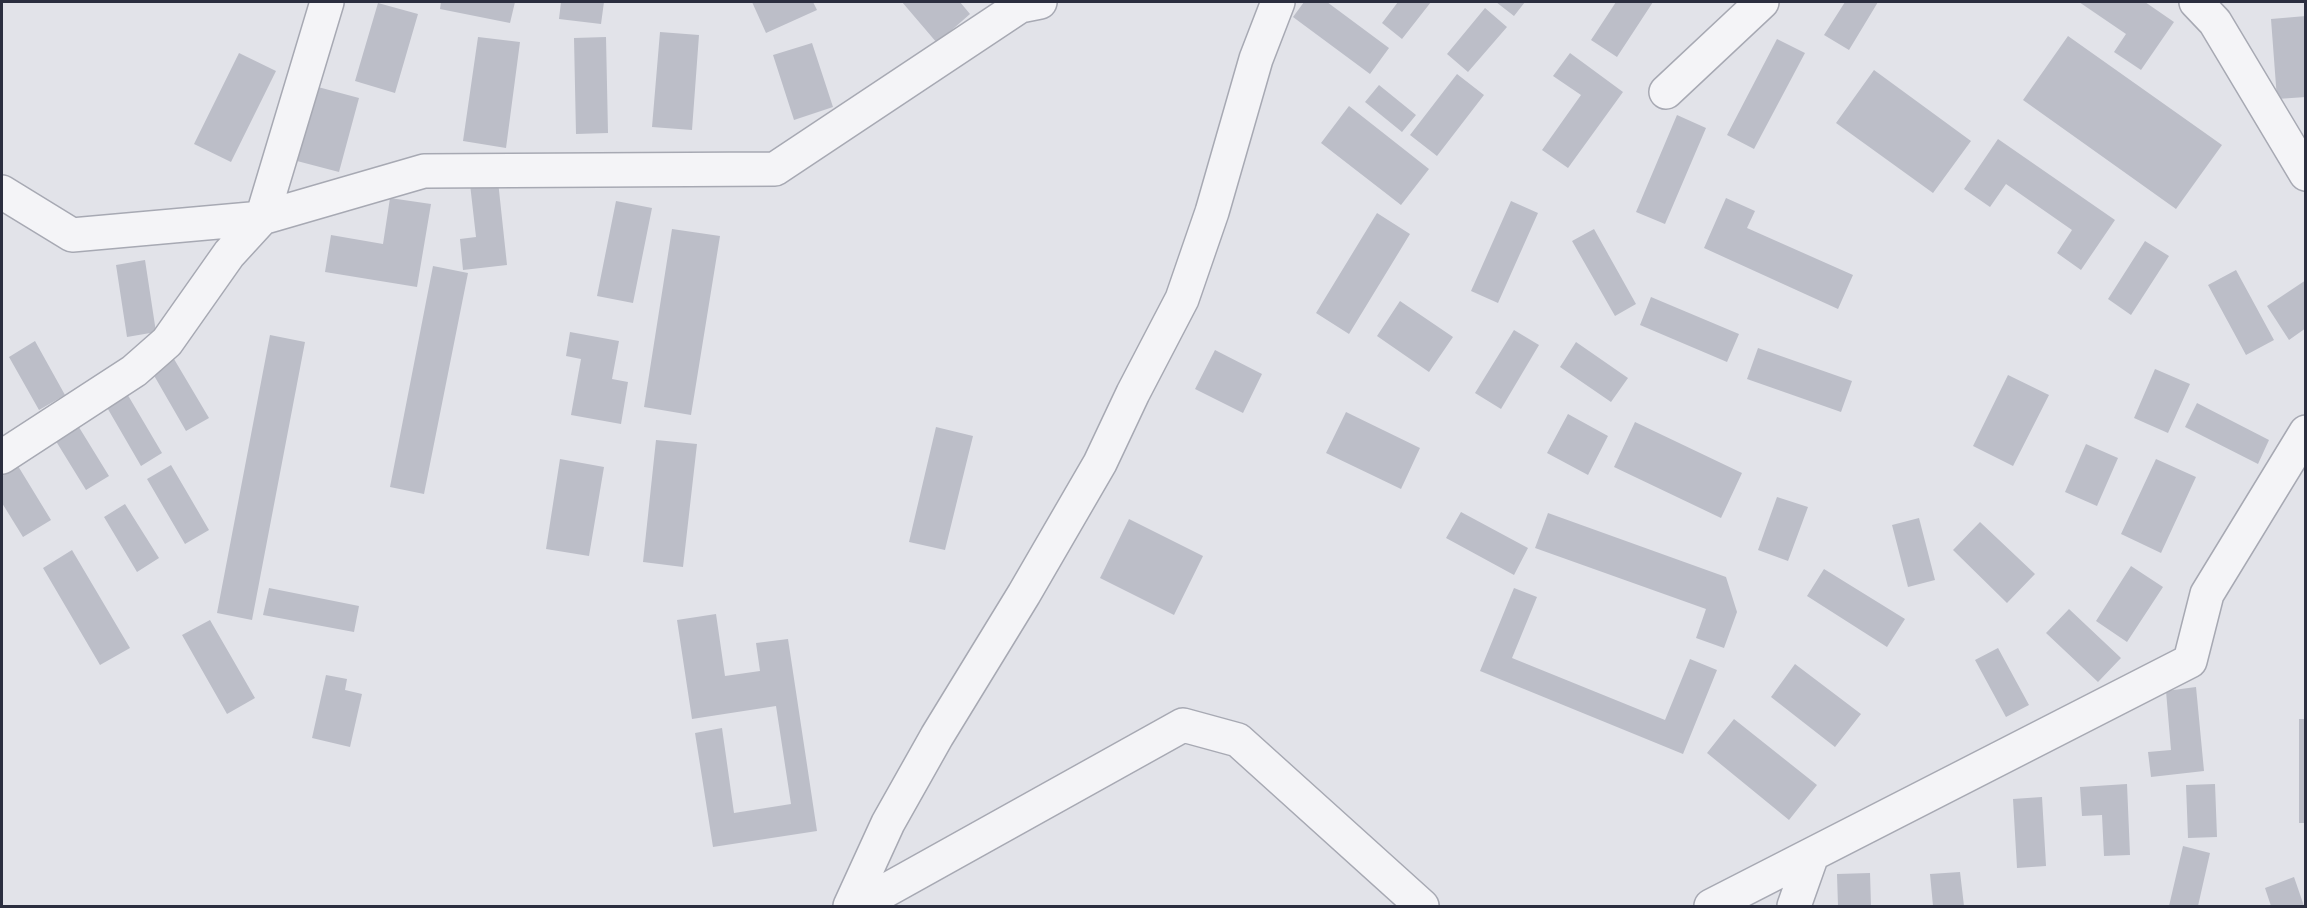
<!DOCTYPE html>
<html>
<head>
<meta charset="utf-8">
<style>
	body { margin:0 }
	#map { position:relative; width:2307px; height:908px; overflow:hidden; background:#e2e3e9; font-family:Helvetica,sans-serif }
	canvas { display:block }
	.frame { position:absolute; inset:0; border:3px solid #2b2e3f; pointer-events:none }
</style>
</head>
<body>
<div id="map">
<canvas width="2307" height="908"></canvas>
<div class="frame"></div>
</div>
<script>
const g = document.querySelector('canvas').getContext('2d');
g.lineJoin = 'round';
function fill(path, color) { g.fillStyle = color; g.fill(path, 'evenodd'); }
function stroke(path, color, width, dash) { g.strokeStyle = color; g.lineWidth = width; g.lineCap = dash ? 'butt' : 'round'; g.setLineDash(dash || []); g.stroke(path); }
fill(new Path2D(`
	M441 2H515L510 23 440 9Z
	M561 2H604L601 24 559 19Z
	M752 2H813L817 10 766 33Z
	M902 2H960L970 14 937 43Z
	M1304 2H1327L1389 48 1370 74 1293 17Z
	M1398 2H1431L1402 39 1382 23Z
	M1496 2H1525L1514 16Z
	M1616 2H1653L1617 57 1591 40Z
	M1845 2H1878L1849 50 1824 35Z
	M2079 2H2145L2174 22 2141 70 2114 52 2126 34Z
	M378 3 418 14 395 93 355 81Z
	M1485 8 1507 27 1468 72 1447 54Z
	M2306 16V97L2277 99 2271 19Z
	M660 32 699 35 692 130 652 127Z
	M2068 36 2222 145 2176 209 2023 100Z
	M478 37 520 42 506 148 463 141Z
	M606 37 608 133 576 134 574 38Z
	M1777 39 1805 53 1754 149 1727 135Z
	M812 43 833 107 794 120 773 55Z
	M239 53 276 71 231 162 194 144Z
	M1570 53 1623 92 1568 168 1542 150 1581 95 1553 76Z
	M1874 70 1971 141 1933 193 1836 123Z
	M1457 74 1484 95 1437 156 1410 135Z
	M1379 85 1416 115 1402 132 1365 102Z
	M318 87 359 98 339 172 297 161Z
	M1349 106 1429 169 1401 205 1321 143Z
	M1677 115 1706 128 1665 224 1636 212Z
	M1998 139 2115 220 2081 270 2057 253 2072 230 2006 184 1990 207 1964 189Z
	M498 181 507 265 463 270 460 239 476 237 470 184Z
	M390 198 431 204 417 287 325 272 331 235 383 244Z
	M1726 198 1755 211 1747 228 1853 275 1838 309 1704 248Z
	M616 201 652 208 633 303 597 296Z
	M1511 201 1538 213 1498 303 1471 291Z
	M1377 213 1410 234 1349 334 1316 313Z
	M672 229 720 236 691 415 644 407Z
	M1594 229 1636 304 1615 316 1572 241Z
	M2145 241 2169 256 2131 315 2108 299Z
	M145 260 156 332 127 337 116 265Z
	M433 266 468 273 424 494 390 487Z
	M2236 270 2274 340 2246 355 2208 285Z
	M2306 280V328L2289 340 2267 306Z
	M1651 297 1739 334 1727 362 1640 325Z
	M1400 301 1453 337 1429 372 1377 336Z
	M1514 330 1539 345 1501 409 1475 393Z
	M570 332 619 341 612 379 628 382 621 424 571 415 581 359 566 356Z
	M270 335 305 342 252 620 217 613Z
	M35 341 65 395 39 410 9 357Z
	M1576 342 1628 378 1611 402 1560 367Z
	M1758 348 1852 381 1841 412 1747 379Z
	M1215 350 1262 374 1243 413 1195 389Z
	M174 359 209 418 186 431 152 372Z
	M2155 369 2190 384 2168 433 2134 418Z
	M2008 375 2049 395 2013 466 1973 446Z
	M126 392 162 453 141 466 105 404Z
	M2197 403 2269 440 2258 464 2185 427Z
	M1346 412 1420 448 1401 489 1326 453Z
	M1568 414 1608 436 1588 475 1547 453Z
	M1635 422 1742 473 1721 518 1614 467Z
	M77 424 109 476 86 490 54 438Z
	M936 427 973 436 945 550 909 542Z
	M656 440 697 444 683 567 643 562Z
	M2086 444 2118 458 2097 506 2065 492Z
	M560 459 604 467 589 556 546 549Z
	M2156 459 2196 477 2161 553 2121 534Z
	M171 465 209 530 185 544 147 479Z
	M18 466 51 520 23 537 2 503V476Z
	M1777 497 1808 507 1788 561 1758 550Z
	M125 504 159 558 137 572 104 517Z
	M1461 512 1528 548 1514 575 1446 538Z
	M1548 513 1726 577 1737 612 1724 648 1696 638 1706 609 1535 548Z
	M1919 518 1935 580 1908 587 1892 525Z
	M1129 519 1203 556 1174 615 1100 578Z
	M1980 522 2035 574 2007 603 1953 550Z
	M72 550 130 648 100 665 43 568Z
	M2131 566 2163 587 2127 642 2096 621Z
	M1824 569 1905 619 1887 647 1807 596Z
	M269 588 359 606 354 632 263 615Z
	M1514 588 1537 597 1512 658 1665 720 1690 659 1717 670 1683 754 1480 671Z
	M2069 609 2121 658 2098 682 2046 633Z
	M716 614 725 676 760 671 756 643 788 639 817 831 713 847 695 733 722 728 734 813 791 804 776 706 692 719 677 620Z
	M210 620 255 698 227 714 182 635Z
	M1998 648 2029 705 2006 717 1975 660Z
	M1795 664 1861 714 1835 747 1771 697Z
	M326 675 347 679 345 690 362 694 350 747 312 738Z
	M2196 687 2204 771 2151 777 2148 752 2171 750 2166 691Z
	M1734 719 1817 785 1789 820 1707 753Z
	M2299 719H2306V823H2299Z
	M2127 784 2130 855 2104 856 2102 815 2082 816 2080 787Z
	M2215 784 2217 837 2188 838 2186 785Z
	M2042 797 2046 866 2017 868 2013 799Z
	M2183 846 2210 853 2198 906H2169Z
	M1960 872 1964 906H1933L1930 874Z
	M1870 873 1871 906H1838L1837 874Z
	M2294 877 2304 906H2271L2265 888Z`), '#bcbec8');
const minor = new Path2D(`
	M2196 2 2215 22 2306 174
	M1666 92 1762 2
	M2 192 72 235 262 218 424 171 775 169 1020 6 1040 2
	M2 457 134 371 167 342 229 254 262 218 327 2
	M850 906 888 823 937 736 1024 594 1100 463 1133 393 1182 299 1212 212 1256 59 1278 2
	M858 906 1183 725 1238 740 1422 906
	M1711 906 2190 661 2207 594 2306 432
	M1794 906 1812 855`);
stroke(minor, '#a7a9b3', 36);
stroke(minor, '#f4f4f7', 33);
</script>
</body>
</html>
